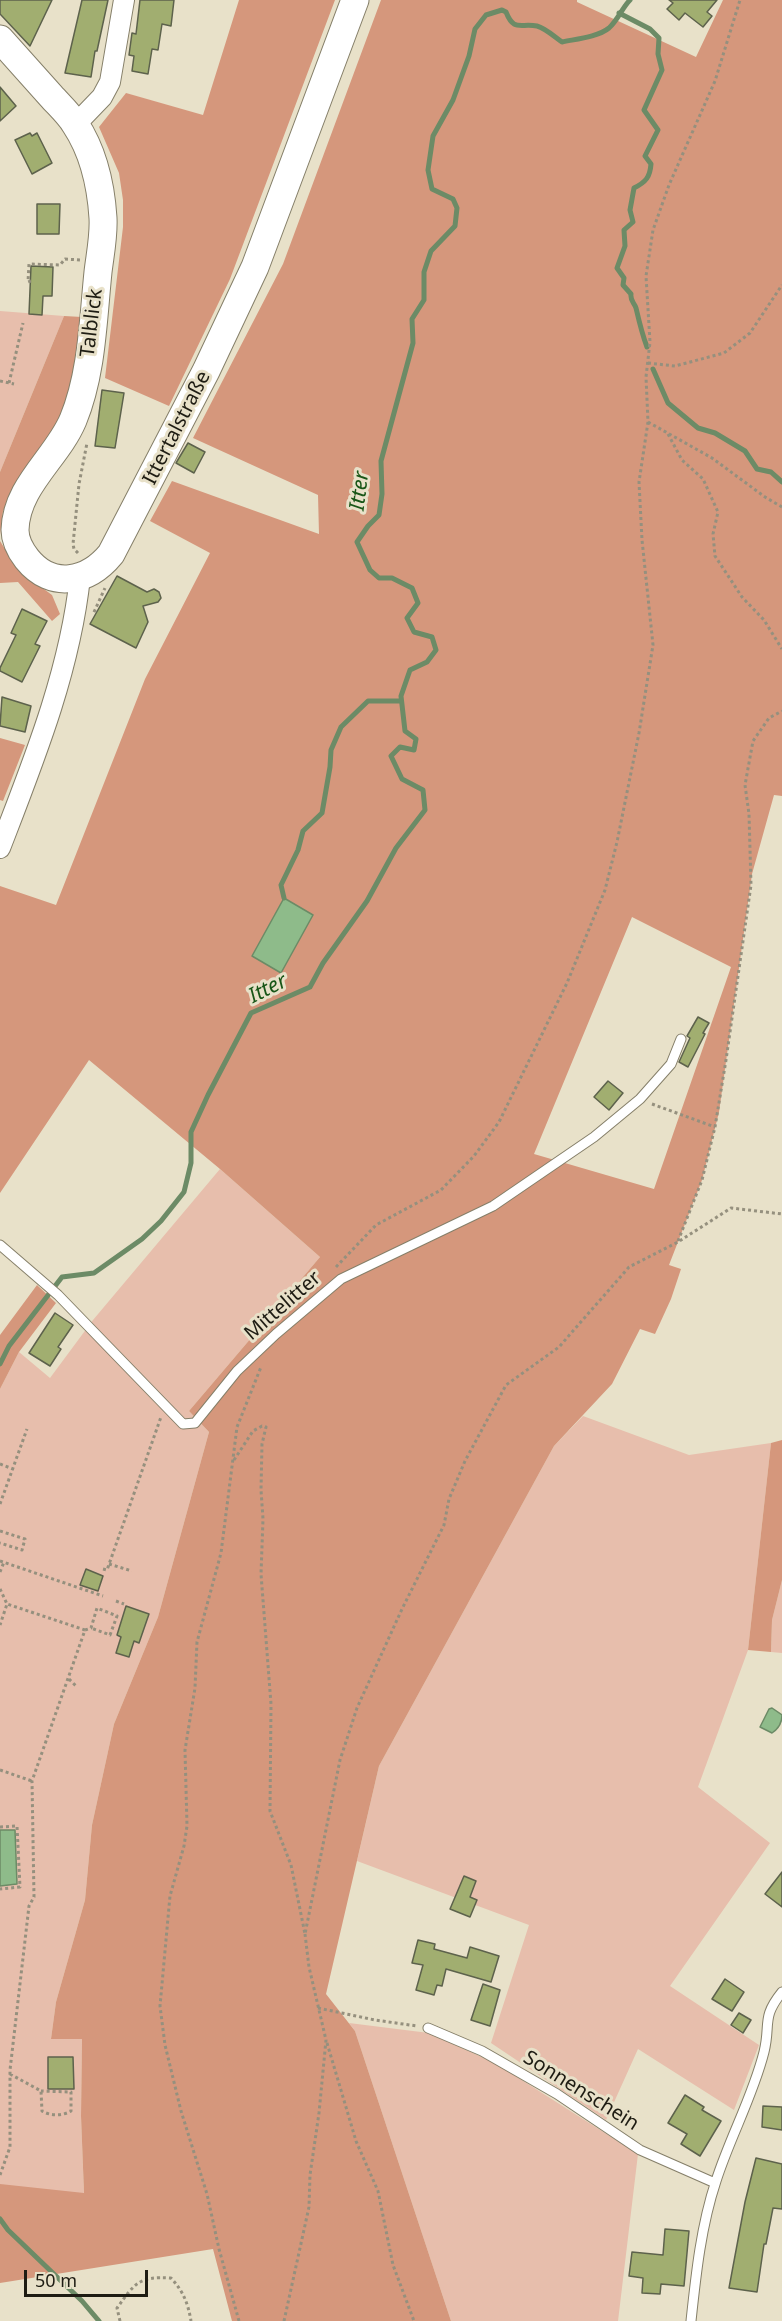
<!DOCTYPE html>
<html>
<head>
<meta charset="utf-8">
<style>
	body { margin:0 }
	#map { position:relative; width:782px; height:2321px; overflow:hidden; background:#e8e1c9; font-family:"Noto Sans",sans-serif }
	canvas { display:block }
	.scale { position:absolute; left:24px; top:2270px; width:124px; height:27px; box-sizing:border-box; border:3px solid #1e1c13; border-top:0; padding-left:8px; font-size:18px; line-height:21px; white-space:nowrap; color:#1e1c13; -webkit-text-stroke:4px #e8e1c9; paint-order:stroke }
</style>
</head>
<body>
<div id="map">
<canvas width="782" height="2321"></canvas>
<div class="scale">50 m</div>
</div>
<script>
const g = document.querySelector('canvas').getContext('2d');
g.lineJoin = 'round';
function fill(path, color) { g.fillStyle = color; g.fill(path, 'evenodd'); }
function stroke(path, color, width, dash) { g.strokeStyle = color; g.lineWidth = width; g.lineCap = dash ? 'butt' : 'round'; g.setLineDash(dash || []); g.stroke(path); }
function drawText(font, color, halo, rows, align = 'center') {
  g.font = font + ' "Noto Sans",sans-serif'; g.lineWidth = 6; g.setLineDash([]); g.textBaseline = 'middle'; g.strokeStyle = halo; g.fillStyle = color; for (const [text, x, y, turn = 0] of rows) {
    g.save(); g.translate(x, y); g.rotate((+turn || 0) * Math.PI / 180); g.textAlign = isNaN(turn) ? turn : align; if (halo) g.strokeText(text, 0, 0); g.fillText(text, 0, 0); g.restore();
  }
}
fill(new Path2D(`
	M0 311 64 316 0 472Z
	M220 1169 320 1257 189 1411 209 1432 158 1617 114 1724 92 1825 85 1900 56 2002 51 2039H82L81 2116 84 2194 4 2186 0 2184V1389L19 1352 50 1378 93 1320Z
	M583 1416 689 1455 771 1443 748 1650 698 1787 770 1843 670 1986 759 2045 734 2110 638 2049 606 2120 491 2043 529 1925 357 1861 379 1766 554 1446Z
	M782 1580V1653L771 1652 772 1620Z
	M349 2023 429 2033 495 2063 638 2154 618 2321H451L355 2031Z`), '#e7beac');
fill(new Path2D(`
	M239 0H335L230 279 169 406 105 378 123 227V200L119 173 99 127 126 93 203 115Z
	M381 0H577V2L696 57 723 0H782V796L774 795 752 874 719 1112 702 1180 669 1265 681 1269 671 1299 655 1334 640 1329 612 1384 554 1446 379 1766 326 1994 355 2031 451 2321H232L213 2249 0 2283V2184L84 2193 81 2116 82 2039H51L56 2002 85 1900 92 1825 114 1724 158 1617 209 1432 189 1411 320 1257 220 1169 89 1060 0 1193V886L56 905 145 679 210 553 150 521 172 481 319 534 318 495 193 438 283 264ZM632 917 731 967 654 1189 534 1154Z
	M64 316 82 317 73 380 59 421 3 511 0 535V472Z
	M0 541 18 570 52 595 60 614 52 621 18 582 0 583Z
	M0 738 25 745 3 801 0 800Z
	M37 1285 56 1303 19 1352 0 1389V1335Z
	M782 1440V1580L772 1620 771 1652 748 1650 771 1443Z`), '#d5977c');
const water = new Path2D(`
	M284 898 313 915 281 973 252 956Z
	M772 1708 782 1715C782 1722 778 1729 772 1733L760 1727 769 1709Z
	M0 1830H15L17 1884 0 1886Z`);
fill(water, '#8ebb8a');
stroke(water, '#6c8b66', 1.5);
stroke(new Path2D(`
	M619 13 650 29 659 38 658 54 662 70 644 110 658 130 645 156 651 164C650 177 646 182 634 188L630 210 633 222 624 230 625 246 617 268 624 278 623 285 631 294C630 301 634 302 636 308 639 321 642 334 647 347
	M653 369 668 403 698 428 715 433 745 451 757 469 771 472 782 482
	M284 898 281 885 298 850 303 831 322 813 330 767 331 750 341 727 368 701H401
	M0 1364 9 1346 62 1277 94 1273 142 1239 161 1221 184 1192 191 1163V1132L208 1095 251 1013 310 987 323 963 367 901 396 848 425 810 423 790 402 779 391 756 400 747 414 750 416 739 405 731 401 696 410 670 427 662 436 650 432 637 414 632 407 618 418 603 412 588 392 578H379L370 570 357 542 368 526 379 515 382 494 381 461 413 343 412 319 424 300V272L431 251 455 226 457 208 453 199 432 189 428 170 433 136 453 100 469 56 475 29 486 15 502 10 506 12C514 32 520 23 537 26 545 28 555 37 562 42 576 39 598 37 609 28 618 20 622 8 630 0
	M0 2219 8 2230 82 2301 99 2321`), '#6c8b66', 5);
const building = new Path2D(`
	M0 0H52L30 46 0 14Z
	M82 0H108L97 51H95L91 77 65 73Z
	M140 0H174L171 26 162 24 158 50 152 49 148 74 132 71 134 56 129 55 132 33 136 34Z
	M669 0H717L707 12 712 16 703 27 685 13 679 20 667 9 673 3Z
	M0 87 16 106 0 121Z
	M30 133 32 136 37 133 52 163 32 174 15 140Z
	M37 204H60L59 234H37Z
	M31 266 53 267 52 296H43L42 315 29 314Z
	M102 390 124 393 115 448 95 446Z
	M188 443 205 452 194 473 176 463Z
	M117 576 147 592 154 589 159 592 161 598 158 602 143 606 148 622 136 648 90 624Z
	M22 609 47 621 35 644 40 646 22 682 0 671V668L16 635 11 633Z
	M2 697 31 706 25 732 0 726Z
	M698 1017 709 1023 703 1033 705 1034 688 1067 679 1062 690 1038 687 1036Z
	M608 1081 623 1093 609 1110 594 1097Z
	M55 1313 73 1325 58 1347 61 1349 50 1366 29 1353Z
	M86 1569 103 1576 98 1591 80 1585Z
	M126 1606 149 1614 139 1643 134 1641 129 1657 116 1653 121 1637 117 1635Z
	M782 1872V1907L765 1894Z
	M464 1876 476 1881 470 1897 477 1900 470 1917 450 1909Z
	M418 1940 435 1944 434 1949 467 1958 470 1947 499 1956 491 1982 446 1969 442 1986 437 1985 434 1995 416 1990 423 1965 412 1963Z
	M725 1979 744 1992 732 2011 712 1999Z
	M483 1984 500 1990 490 2026 471 2020Z
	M739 2013 751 2020 743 2033 731 2025Z
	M48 2057H73L74 2089H48Z
	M685 2095 704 2107 702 2110 721 2121 700 2156 681 2144 687 2134 668 2123Z
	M763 2106 782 2107V2130L762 2127Z
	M756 2158 782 2164V2209L773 2208 766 2244H764L757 2292 729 2288 745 2202Z
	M665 2229 689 2231 684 2286 661 2284 660 2294 642 2293 643 2278 629 2276 632 2252 663 2255Z`);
fill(building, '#a1ae70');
stroke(building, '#5d624c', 1.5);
const lane = new Path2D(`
	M0 1245 58 1295 183 1424 195 1423 237 1371 276 1334 341 1279 493 1206 594 1137 640 1099 671 1064 681 1039
	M428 2028 482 2051 557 2094 640 2150 715 2183
	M691 2321C696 2274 701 2226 716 2181 730 2137 753 2096 764 2052 771 2024 761 2018 782 1992`);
const street = new Path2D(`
	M76 124 102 97 110 82 124 0
	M0 848C34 760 70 671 80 577`);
const secondary = new Path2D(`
	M0 39C17 58 34 77 51 96 59 105 69 114 75 124 93 151 101 186 103 218 104 236 100 255 98 272 93 321 92 374 73 420 57 458 16 486 15 530 15 541 20 550 27 559 52 590 88 582 111 554L206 371 255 267 355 0`);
stroke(lane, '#857f69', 11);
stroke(street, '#857f69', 22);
stroke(secondary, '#857f69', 29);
stroke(new Path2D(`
	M31 281 28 282 29 264 60 265 65 259 80 260
	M648 363 675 366 724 353 750 333 782 285
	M0 381 14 384
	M9 383 23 323
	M648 422 712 458 765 497 782 507
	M668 434 682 460 703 479 718 512 713 534 715 556 742 597 764 620 782 649
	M78 553 74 549 73 544 79 484 87 443
	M94 612 105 588
	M652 1104 715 1127
	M678 1241 702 1180 715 1127 726 1060 751 885 749 814 745 785 753 741 769 718 782 711
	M336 1267 376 1225 441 1190 474 1156 499 1122 567 983 605 890 617 842 639 733 653 645 642 540 639 482 648 422 646 377 650 342 646 276 653 230 669 185 715 81 740 0
	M234 1460 253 1431 262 1426 266 1427 262 1444 261 1490 263 1519 261 1574 271 1704 270 1811 291 1865 305 1934 340 1760 357 1708 402 1609 444 1525 449 1499 465 1461 506 1385 559 1347 629 1267 678 1242 731 1208 782 1214
	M0 1464 13 1469
	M0 1504 27 1429
	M0 1531 25 1539 22 1550 0 1543
	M0 1561 103 1596
	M109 1564 132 1571
	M103 1569 107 1570 161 1417
	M0 1572 4 1562
	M0 1589 7 1604 0 1625
	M116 1601 124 1604
	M85 1630 91 1628 97 1608 117 1616 110 1635 91 1628
	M69 1679 76 1686
	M0 1770 32 1781
	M0 1827 17 1826 20 1887 0 1889
	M318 2008 375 2020 417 2026
	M327 2043 356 2141 378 2191 393 2265 414 2321
	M10 2074 41 2091 42 2111C50 2116 63 2116 71 2111V2092L41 2091
	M0 2175 10 2147V2070L29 1906 34 1897 32 1781 85 1630 7 1604
	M120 2321 117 2308C135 2283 139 2276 171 2278 183 2291 188 2303 191 2321
	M239 2321 219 2249 207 2194 181 2111 165 2045 160 2006 170 1896 184 1846 187 1826 185 1750 195 1688 197 1642 221 1553 237 1427 261 1367
	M284 2321 309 2207 310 2175 319 2113 326 2040 309 1967 305 1934`), '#95907e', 3, [3, 3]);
stroke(lane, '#fff', 9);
stroke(street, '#fff', 20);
stroke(secondary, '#fff', 27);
drawText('20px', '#1e1c13', '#e8e1c9', [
	["Talblick",92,323,-83],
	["Ittertalstraße",177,428,-63],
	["Mittelitter",283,1306,-41],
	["Sonnenschein",581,2091,32]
]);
drawText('italic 21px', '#185617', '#e8e1c9', [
	["Itter",360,491,-83],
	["Itter",268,989,-27]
]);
</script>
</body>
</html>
